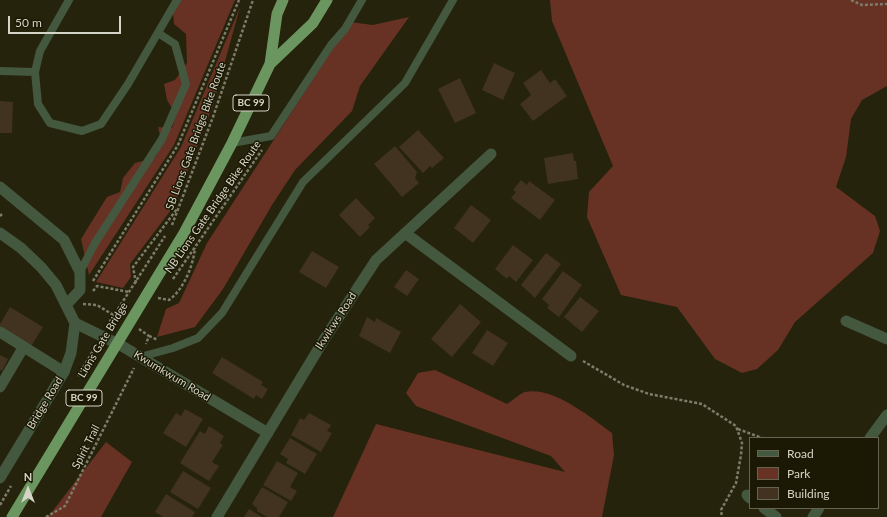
<!DOCTYPE html>
<html>
<head>
<meta charset="utf-8">
<style>
	body { margin:0 }
	#map { position:relative; width:887px; height:517px; overflow:hidden; background:#25230c; font-family:Lato,sans-serif }
	canvas { display:block }
	.legend { position:absolute; left:749px; top:437px; width:130px; height:72px; box-sizing:border-box; background:#1b1903; border:1px solid #656451; margin:0; padding:5px 7px; list-style:none; font-size:12px; color:#d5d5c7 }
	.legend li { display:flex; align-items:center; gap:8px; height:20px }
	.legend b { width:20px; border:1px solid #656451 }
	.north { position:absolute; left:8px; top:469px; width:40px; height:40px; -webkit-text-stroke:3px #1b1903; paint-order:stroke; rotate:0deg; font-size:11px; font-weight:700; line-height:16px; text-align:center; color:#d5d5c7 }
	.north::after { content:''; display:block; margin:auto; width:14px; height:18px; background:#d5d5c7; clip-path:polygon(50% 0,100% 100%,50% 72%,0 100%) }
	.scale { position:absolute; left:8px; top:16px; width:113px; height:18px; box-sizing:border-box; border:2px solid #d5d5c7; border-top:0; padding-left:5px; font-size:12px; line-height:14px; white-space:nowrap; color:#d5d5c7; -webkit-text-stroke:3px #1b1903; paint-order:stroke }
</style>
</head>
<body>
<div id="map">
<canvas width="887" height="517"></canvas>
<ul class="legend">
<li><b style="height:5px;background:#44573f"></b>Road</li>
<li><b style="height:11px;background:#673224"></b>Park</li>
<li><b style="height:11px;background:#423220"></b>Building</li>
</ul>
<div class="north">N</div>
<div class="scale">50 m</div>
</div>
<script>
const g = document.querySelector('canvas').getContext('2d');
g.lineJoin = 'round';
function fill(path, color) { g.fillStyle = color; g.fill(path, 'evenodd'); }
function stroke(path, color, width, dash) { g.strokeStyle = color; g.lineWidth = width; g.lineCap = dash ? 'butt' : 'round'; g.setLineDash(dash || []); g.stroke(path); }
function drawText(font, color, halo, rows, align = 'center') {
  g.font = font + ' Lato,sans-serif'; g.lineWidth = 3; g.setLineDash([]); g.textBaseline = 'middle'; g.strokeStyle = halo; g.fillStyle = color; for (const [text, x, y, turn = 0] of rows) {
    g.save(); g.translate(x, y); g.rotate((+turn || 0) * Math.PI / 180); g.textAlign = isNaN(turn) ? turn : align; if (halo) g.strokeText(text, 0, 0); g.fillText(text, 0, 0); g.restore();
  }
}
fill(new Path2D(`
	M172 0H235L174 145 89 275 81 239 107 197 120 192 123 178 135 163 155 158 162 144 158 127 172 128 176 115 167 100 164 84 175 80 187 63 186 34 174 24Z
	M550 0H887V86L862 100 851 119 846 157 836 187 875 216 880 231 873 253 795 322 778 350 757 369 742 373 715 359 677 307 621 295 587 217 589 192 613 166 552 21Z
	M240 7 213 105 174 206 130 264 131 277 123 288 96 282 181 147Z
	M409 17 360 86 352 111 295 170 272 205 223 289 195 327 157 337 166 309 179 303 207 243 350 22 373 25Z
	M435 370 507 404C512 401 519 394 525 392 553 386 590 417 612 433L614 455 602 517H333L376 424 565 472 551 456 416 406 406 393 418 373Z
	M106 442 132 462 101 517H48Z`), '#673224');
fill(new Path2D(`
	M494 63 515 73 503 100 482 90Z
	M541 70 550 83 555 79 567 96 533 121 520 104 531 95 523 83Z
	M460 78 476 113 455 123 438 89Z
	M0 101 13 102 12 133H0Z
	M418 130 444 158 432 168 430 166 423 173 399 147Z
	M395 146 417 172 415 178 419 183 402 197 374 164Z
	M573 153 574 161H576L578 179 548 184 544 158Z
	M521 180 527 185 529 181 555 200 540 220 511 198 516 192 513 190Z
	M356 198 375 218 368 225 370 227 360 237 339 215Z
	M471 205 491 220 473 243 454 228Z
	M513 245 533 260 516 282 509 276 507 279 495 269Z
	M312 251 339 267 326 288 299 272Z
	M546 253 561 264 535 298 521 285Z
	M406 270 419 279 407 296 394 287Z
	M563 271 582 285 559 317 547 308 549 305 542 299Z
	M580 297 599 311 582 332 564 317Z
	M460 304 481 322 452 357 431 339Z
	M10 307 43 327 30 348 0 329V324Z
	M367 317 375 322 376 318 401 332 390 353 359 336Z
	M487 330 508 343 493 366 472 353Z
	M0 355 8 359 2 371 0 370Z
	M222 357 263 382 261 385 268 389 262 399 256 395 254 399 212 373Z
	M185 409 203 419 186 447 163 433 176 413 181 416Z
	M309 413 331 425 327 431 332 433 321 452 291 435 300 418 304 420Z
	M209 426 224 436 220 443 223 445 212 462 219 466 209 481 180 463 200 431 205 434Z
	M290 438 317 454 305 474 286 463 288 459 280 454Z
	M277 461 298 473 290 487 297 491 291 501 263 485Z
	M183 471 211 488 198 509 170 492Z
	M262 487 288 502 279 517H267L257 511V508L252 504Z
	M166 494 195 512 192 517H163L155 512Z
	M249 509 262 517H244Z`), '#423220');
stroke(new Path2D(`
	M851 0 862 5 887 4
	M0 216 2 214
	M172 225 213 117 253 0
	M173 279 262 150
	M93 281 178 145 239 0
	M136 283 133 267 177 209
	M93 291 97 286 129 292
	M158 298 169 300C184 289 193 266 195 248
	M83 304 97 305 115 316
	M107 326 165 236
	M139 329 149 336 146 344
	M149 336 158 340
	M583 361 624 385 649 394 702 404 736 426 742 443 741 455 736 483 721 510 722 517
	M78 376 96 346
	M738 429 762 438
	M0 505 11 486
	M46 517 65 506 134 368`), '#7d7c6a', 2.5, [3, 2]);
stroke(new Path2D(`
	M0 71 35 72 40 51 69 0
	M35 72 38 104 50 123 82 131 101 124 128 84 177 0
	M232 143 271 136 331 45 345 29 362 0
	M80 272 95 243 162 139 186 84 175 44 158 33
	M140 357 173 348 198 338 222 313 303 182 405 83 453 0`), '#44573f', 8);
stroke(new Path2D(`
	M0 187 64 240 80 272V290L67 304
	M405 233 571 356
	M846 321 887 339
	M75 323 122 346 268 433
	M0 332 64 372
	M0 387 23 348
	M870 438 887 415
	M747 495 750 498
	M764 508 776 517
	M217 517 325 338 376 260 491 154
	M813 517 819 508`), '#44573f', 11);
stroke(new Path2D(`
	M0 233 21 248 41 267 56 285 75 323 71 353 64 372 0 478`), '#44573f', 11);
stroke(new Path2D(`
	M270 64 313 23 327 0
	M12 517 184 233 232 143 270 64 277 14 283 0`), '#6b965f', 11);
for (const [x, y, w] of [
	[251,103,36],
	[84,398,36]
]) { const box = new Path2D(); box.roundRect(x - w / 2, y - 8, w, 16, 3); g.fillStyle = '#1b1903'; g.fill(box); stroke(box, '#d5d5c7', 1); }
drawText('bold 10px', '#d5d5c7', null, [
	["BC 99",251,103],
	["BC 99",84,398]
]);
drawText('11px', '#d5d5c7', '#1b1903', [
	["SB Lions Gate Bridge Bike Route",196,136,-70],
	["NB Lions Gate Bridge Bike Route",213,207,-55],
	["Ikwikws Road",336,321,-57],
	["Lions Gate Bridge",103,340,-59],
	["Kwumkwum Road",172,376,31],
	["Bridge Road",45,403,-59],
	["Spirit Trail",86,447,-63]
]);
</script>
</body>
</html>
